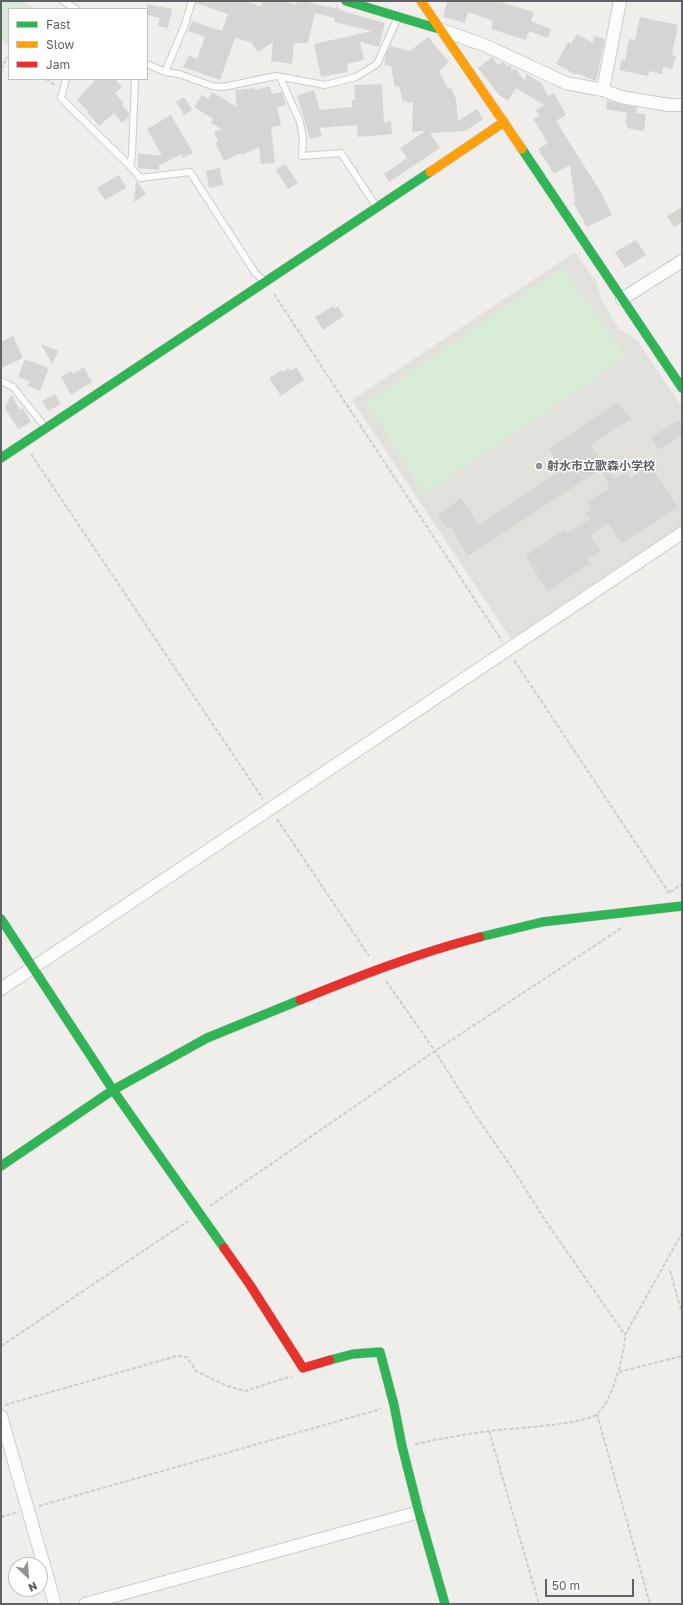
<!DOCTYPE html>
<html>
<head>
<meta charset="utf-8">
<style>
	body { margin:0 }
	#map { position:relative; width:683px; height:1605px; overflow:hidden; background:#efeeea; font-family:"Golos Text",sans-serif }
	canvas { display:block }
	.frame { position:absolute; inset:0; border:2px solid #5f6368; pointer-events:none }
	.legend { position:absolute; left:8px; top:8px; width:140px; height:72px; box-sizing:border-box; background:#fff; border:1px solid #bfc1c3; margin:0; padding:5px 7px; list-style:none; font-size:12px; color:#5f6368 }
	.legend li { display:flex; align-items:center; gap:8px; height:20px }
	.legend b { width:20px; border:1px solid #bfc1c3 }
	.north { position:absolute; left:8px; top:1557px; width:40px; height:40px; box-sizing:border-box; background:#fff; border:1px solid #bfc1c3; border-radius:50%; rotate:154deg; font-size:11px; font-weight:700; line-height:16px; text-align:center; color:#5f6368 }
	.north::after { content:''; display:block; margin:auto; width:14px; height:18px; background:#919496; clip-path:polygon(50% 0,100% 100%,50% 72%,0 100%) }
	.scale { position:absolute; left:545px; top:1579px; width:89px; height:18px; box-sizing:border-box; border:2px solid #5f6368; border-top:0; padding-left:5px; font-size:12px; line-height:14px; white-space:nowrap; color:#5f6368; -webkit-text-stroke:3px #fff; paint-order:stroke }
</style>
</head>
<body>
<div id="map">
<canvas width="683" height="1605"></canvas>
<div class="frame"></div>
<ul class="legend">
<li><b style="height:5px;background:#30b455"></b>Fast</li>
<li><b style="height:5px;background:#ff9f0a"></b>Slow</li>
<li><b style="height:5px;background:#e5322d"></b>Jam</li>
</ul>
<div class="north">N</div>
<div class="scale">50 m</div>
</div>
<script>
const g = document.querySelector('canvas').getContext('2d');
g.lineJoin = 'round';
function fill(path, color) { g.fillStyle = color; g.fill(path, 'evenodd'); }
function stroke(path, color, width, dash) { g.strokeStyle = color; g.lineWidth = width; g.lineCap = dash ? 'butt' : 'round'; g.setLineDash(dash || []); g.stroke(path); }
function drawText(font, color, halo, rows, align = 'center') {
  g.font = font + ' "Golos Text","Noto Sans JP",sans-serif'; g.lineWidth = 3; g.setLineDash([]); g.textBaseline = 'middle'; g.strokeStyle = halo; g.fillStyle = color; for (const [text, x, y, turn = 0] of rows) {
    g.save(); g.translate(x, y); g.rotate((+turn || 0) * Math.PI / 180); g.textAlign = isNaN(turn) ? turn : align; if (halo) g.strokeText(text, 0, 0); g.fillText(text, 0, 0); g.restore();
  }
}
fill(new Path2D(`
	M575 252 596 281 602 301 619 329 637 340 682 407V525L511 639 352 400Z`), '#e2e0da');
fill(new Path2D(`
	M1 1H20L37 9H9V46L1 40Z
	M563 267 625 354 619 362 424 495 367 402Z`), '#d8ebd6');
fill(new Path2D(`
	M196 1H245L260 6 262 1H285L296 5 297 1H302L334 8H336V3L338 8 343 11 385 23 379 47 360 42 364 60 347 64 348 72 321 77 314 44 372 31 334 22 335 18 315 13 308 43H294L292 64 271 61 273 42 258 52 251 42 235 38 220 80 183 67 189 55 197 59 205 37 188 31 192 21 222 31 228 14 196 3Z
	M447 1H497L534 12 531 21 551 29 548 38 529 31 526 40 491 29 493 21 468 12 465 23 443 17Z
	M147 4 172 9 168 28 158 26 160 18 147 15Z
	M640 17 678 25 672 55 676 56 672 69 663 67 662 74 649 71 648 76 619 70 622 59 625 60 629 39 635 40Z
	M577 34 593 43 594 36 605 39 596 81 577 73 576 75 556 64 568 42 571 44Z
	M428 37 449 62 439 71 448 89 451 88 456 99 458 121 477 109 483 119 465 131 430 133 440 148 389 182 384 174 407 158 400 148 425 131 412 132 413 102 408 103 407 101 403 102 399 86 395 87 391 66 384 65 386 54 390 46 410 51Z
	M492 57 498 65 503 62 507 66 510 65 513 70 515 68 524 80 527 74 541 83 548 96 554 93 566 115 556 121 602 194 612 215 587 227 573 202 575 201 570 165 554 174 538 149 548 143 533 119 539 116 536 110 544 105 516 88 508 101 499 95 478 68Z
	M96 79H115L122 87 115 93 124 104 122 105 129 113V117L122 123 114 113 99 126 87 112 88 111 77 100Z
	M382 84 384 122 391 121 392 134 358 137 357 125 319 128 322 136 310 139 297 96 314 90 320 110 352 107V100H355L354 85Z
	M270 86 272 94 282 92 286 105 277 107 281 125 271 127 275 163 261 164 259 147 242 155 241 153 224 161 215 142 218 141 214 132 221 129 211 123 213 119 194 107 202 95 208 99 212 92 237 107 235 90 254 88 255 90Z
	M184 97 192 110 184 115 176 102Z
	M607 100 620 104 637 107 636 113 646 114 644 131 627 128V124H625L627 113 606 109Z
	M171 115 193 153 183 158 181 154 159 166V170L138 168V153L162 156 147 129Z
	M285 164 298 183 288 189 276 170Z
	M220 168 223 185 209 188 206 171Z
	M119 175 126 188 105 200 97 188Z
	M136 180 146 194 134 202Z
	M682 207V222L674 227 667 216Z
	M636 240 646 255 625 268 615 252Z
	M333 306 335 309 338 306 344 316 323 330 315 317Z
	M13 336 23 358 1 368V342Z
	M41 344 58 351 52 364Z
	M25 359 49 368 40 391 26 385 31 382 18 377Z
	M84 367 92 382 71 395 61 377 71 371 73 374Z
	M296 367 304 380 281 396 269 378 282 370 283 372 289 368 290 371Z
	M11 394 20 410 23 408 31 422 18 429 5 408Z
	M55 394 61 404 48 411 42 401Z
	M617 402 631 419 590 444 603 465H604L615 479 626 471 631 478 649 464 678 507 622 543 608 523 590 535 601 551 587 559 590 563 548 592 526 556 565 529 567 533 590 519 585 513 591 510 587 502 610 488 601 469 468 556 450 526 446 528 438 515 461 498 478 525 561 470 549 449Z
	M678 420 682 425V435L658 450 651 438Z`), '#d6d5d3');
const lane = new Path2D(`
	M63 1 76 9
	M147 64 165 72 179 74 212 86 223 87 276 76 325 85 356 77 377 64 398 17
	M165 72 184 27 192 1
	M280 77 300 122 303 139 302 156 341 153 376 206
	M66 79 61 98 130 166 140 178 190 172 256 274 265 281
	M130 166 132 155 135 79
	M1 381 13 387 45 427`);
const street = new Path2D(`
	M439 29 484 45 566 83 603 90 621 97 669 105H682
	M603 90 620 1
	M622 299 682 261
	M1 989 682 533
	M1 1416 55 1604
	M85 1604 419 1512`);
const fast = new Path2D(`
	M346 1 439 29
	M522 149 682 388
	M1 458 430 172
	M1 919 113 1090 224 1248
	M480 937 542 922 682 906
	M1 1166 113 1090 207 1038 300 1000
	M330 1360 353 1354 380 1352 394 1405 402 1446 419 1513 445 1604`);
const slow = new Path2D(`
	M421 1 522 149
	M430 172 504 122`);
const jam = new Path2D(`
	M300 1000C359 976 418 953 480 937
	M224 1248 250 1285 303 1368 330 1360`);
stroke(lane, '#cbcccc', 8);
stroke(street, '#cbcccc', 14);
stroke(fast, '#cacacb', 10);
stroke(slow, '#cacacb', 10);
stroke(jam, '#cacacb', 10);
stroke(new Path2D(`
	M1 69 7 58 9 57
	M46 79 55 85
	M274 294 502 641
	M31 454 263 799
	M514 660 669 893
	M277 819 369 956
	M670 892 682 884
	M386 981 435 1051 472 1110 514 1171 545 1220 625 1335
	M210 1206 435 1051 623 927
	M670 1271 682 1313
	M1 1346 188 1221
	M619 1372 682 1356
	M5 1405 177 1356 187 1357 196 1371 227 1386 245 1391 292 1376
	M597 1414 650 1604
	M489 1431 539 1604
	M415 1444C440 1439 465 1434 490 1431 512 1428 583 1425 597 1414 612 1402 625 1353 625 1335L682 1233
	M39 1506 381 1409
	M1 1517 17 1512`), '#cacfcc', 2, [4, 2]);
stroke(lane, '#fdfcfc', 6);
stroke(street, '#fdfcfc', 12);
stroke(fast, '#30b455', 9);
stroke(slow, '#ff9f0a', 9);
stroke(jam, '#e5322d', 9);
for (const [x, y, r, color] of [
	[539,466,4,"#919496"]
]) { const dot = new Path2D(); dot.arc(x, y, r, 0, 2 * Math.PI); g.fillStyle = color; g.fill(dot); stroke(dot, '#fff', 1.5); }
drawText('bold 12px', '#5f6368', '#fff', [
	["射水市立歌森小学校",547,466]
], 'left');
</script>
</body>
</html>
